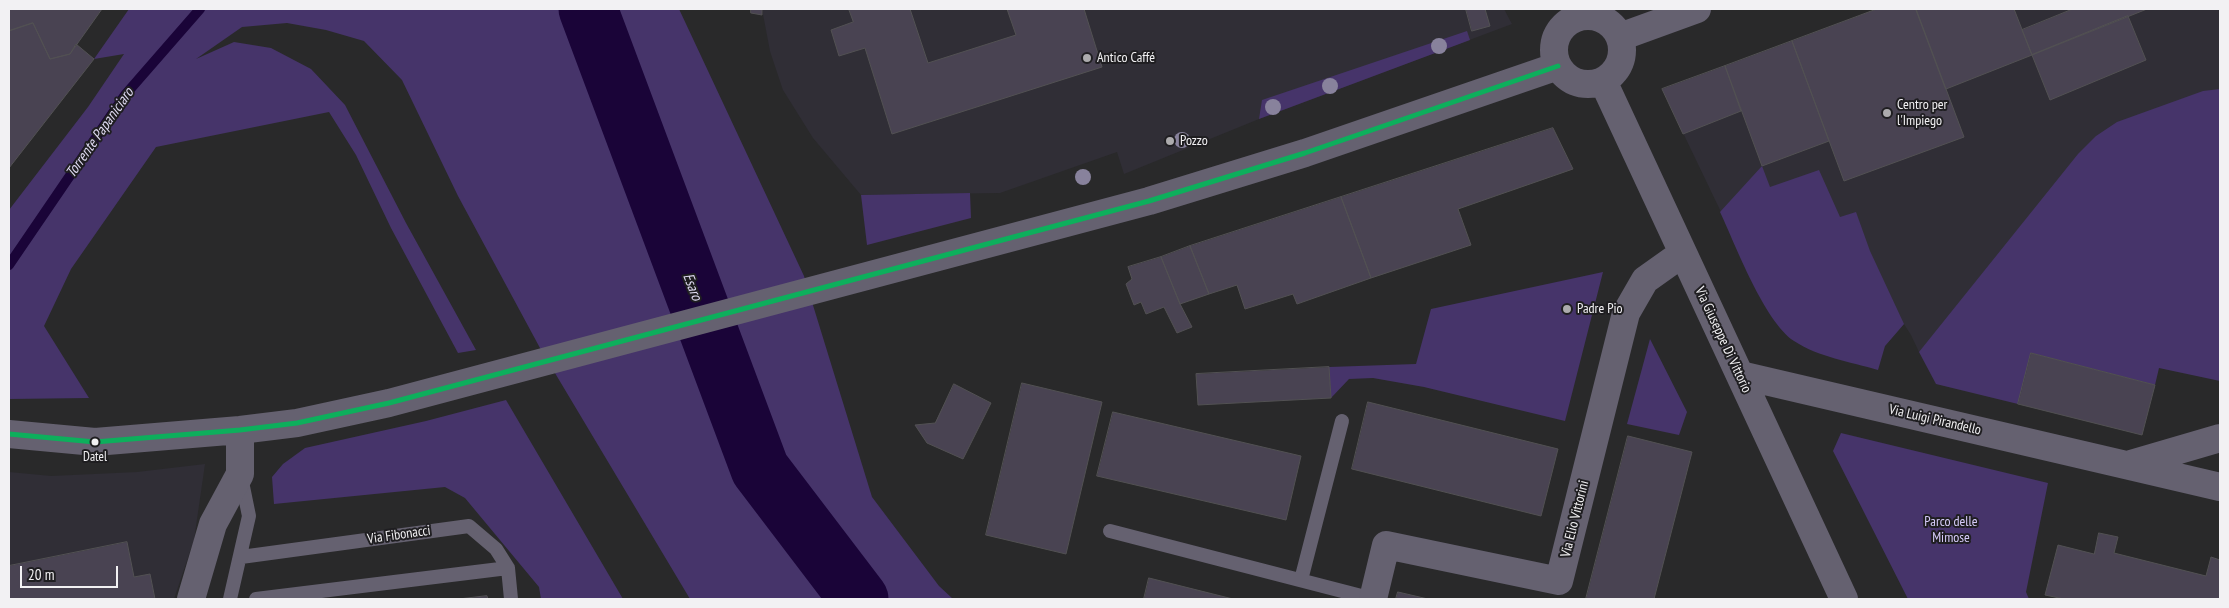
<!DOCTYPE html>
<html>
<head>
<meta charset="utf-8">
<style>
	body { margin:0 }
	#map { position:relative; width:2229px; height:608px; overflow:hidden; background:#29292a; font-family:"PT Sans Narrow",sans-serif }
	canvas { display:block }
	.frame { position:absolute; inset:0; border:10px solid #f2f1f3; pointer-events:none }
	.scale { position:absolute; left:20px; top:566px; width:98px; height:22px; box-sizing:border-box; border:2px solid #f2f1f3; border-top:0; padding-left:6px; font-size:15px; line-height:18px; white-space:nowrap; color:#f2f1f3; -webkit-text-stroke:4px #1f1e21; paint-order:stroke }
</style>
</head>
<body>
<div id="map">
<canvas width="2229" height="608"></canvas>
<div class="frame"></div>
<div class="scale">20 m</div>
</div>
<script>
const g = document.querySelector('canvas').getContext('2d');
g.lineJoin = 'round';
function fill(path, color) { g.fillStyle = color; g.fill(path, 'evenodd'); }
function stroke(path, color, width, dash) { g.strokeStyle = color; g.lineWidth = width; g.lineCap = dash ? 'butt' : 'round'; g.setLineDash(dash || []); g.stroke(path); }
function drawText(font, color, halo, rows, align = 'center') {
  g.font = font + ' "PT Sans Narrow",sans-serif'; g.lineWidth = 4; g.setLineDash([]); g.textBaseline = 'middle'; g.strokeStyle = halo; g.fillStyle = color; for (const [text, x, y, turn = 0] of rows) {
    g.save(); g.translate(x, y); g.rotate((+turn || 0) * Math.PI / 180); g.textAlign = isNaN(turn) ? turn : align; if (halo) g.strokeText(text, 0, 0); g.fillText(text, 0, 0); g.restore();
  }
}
fill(new Path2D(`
	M762 9H1504L1512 24 1259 119 1124 174 1117 152 1000 193 861 195 813 138 783 90 770 51Z
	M1877 9H2220V324L1919 352 1911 335 1904 324 1885 346 1857 364 1829 356 1797 342 1788 336 1768 310 1662 89Z
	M205 464 194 540 174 599H9V472L51 476 137 472Z`), '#302e36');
fill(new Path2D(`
	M129 9H679L804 276 872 497 939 586 953 599H690L540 348 458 196 402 80 364 41 326 30 287 23 242 27 196 59 234 42 271 48 311 69 345 105 406 223 476 350 458 353 391 228 356 155 329 112 156 147 71 269 44 326 89 398 9 399V210L88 107 124 54 94 59Z
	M1467 31 1470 40 1259 119 1262 100Z
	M2220 89V381L2159 368 2155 385 2031 353 2018 404 1936 384 1919 352 2078 154 2096 136 2117 122 2203 91Z
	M1762 166 1770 187 1819 170 1840 217 1856 212 1870 251 1904 324 1885 346 1878 370C1851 362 1818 357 1794 341 1764 321 1736 246 1720 212Z
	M970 193 971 218 867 245 861 195Z
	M1603 272 1565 421 1424 387 1373 378 1349 379 1331 398 1329 367 1416 364 1431 309Z
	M1650 339 1687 412 1679 435 1627 424Z
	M506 400 623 599H541L539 587 465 498 445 487 274 504 272 477 283 464 305 448 426 421Z
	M1841 433 2048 483 2026 592 2029 599H1908L1833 451Z`), '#46346a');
stroke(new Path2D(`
	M9 265 125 95 200 9`), '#1a0438', 10);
stroke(new Path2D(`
	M588 9 760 469 859 599`), '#1a0438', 59);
const building = new Path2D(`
	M9 9H102L70 54 50 59 33 23 9 31Z
	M751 9H762V15L751 13Z
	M849 9H910L928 63 1016 35 1007 9H1084L1102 67 892 134 865 48 839 56 831 30 853 22Z
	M1466 9H1485L1490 26 1472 31Z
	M1877 9H1916L1964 137 1844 181 1792 41Z
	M1916 9H2014L2032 55 1946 89Z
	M2073 9H2147L2032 55 2022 30Z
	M2128 16 2146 60 2050 100 2032 55Z
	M33 23 50 59 70 54 76 44 94 59 9 168V31Z
	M1792 41 1829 141 1762 166 1725 66Z
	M1725 66 1741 111 1683 134 1662 89Z
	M1553 128 1573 169 1458 209 1471 245 1371 278 1341 197Z
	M1341 197 1371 278 1297 304 1293 294 1245 309 1237 285 1209 294 1190 246Z
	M1190 246 1209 294 1180 304 1161 257Z
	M1161 257 1180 304 1192 327 1177 333 1164 307 1146 314 1141 302 1134 305 1126 284 1132 279 1128 267Z
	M2031 353 2155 385 2142 435 2018 404Z
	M1329 367 1331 398 1198 405 1196 374Z
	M1022 383 1102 402 1066 554 986 535Z
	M954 384 991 403 963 459 927 443 915 425 935 423Z
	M1368 402 1558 449 1541 516 1352 469Z
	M1113 412 1301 456 1286 520 1097 476Z
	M1628 436 1692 452 1654 599H1586Z
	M2099 533 2118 537 2114 553 2206 576 2211 557 2220 560V599H2064L2045 595 2058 545 2094 554Z
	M127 542 134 577 150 574 155 599H9V566Z
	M1149 578 1233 599H1144Z
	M1398 592 1428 599H1396Z
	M487 596 488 599H459Z`);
fill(building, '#494352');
stroke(building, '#525153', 1);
stroke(new Path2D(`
	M1110 531 1373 599
	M241 557 469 526 496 549 508 568 511 599
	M1301 580 1342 421
	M230 599 249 516 241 477
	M256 599 508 568`), '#656170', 14);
stroke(new Path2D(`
	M1554 50a34 34 0 1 1 68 0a34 34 0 1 1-68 0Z
	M1620 37 1697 9
	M1603 81 1844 599
	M1740 375 2220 487
	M9 434 95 442 240 430 297 423 389 403 1149 201 1305 153 1558 66
	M2131 464 2220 438
	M191 599 213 524 240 474V430
	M1373 599 1386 545 1559 581 1626 313 1645 280 1683 253`), '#656170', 28);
stroke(new Path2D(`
	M9 434 95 442 240 430 297 423 389 403 1149 201 1305 153 1558 66`), '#0daf5c', 5);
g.fillStyle = '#88829c';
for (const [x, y] of [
	[1439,46],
	[1330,86],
	[1273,107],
	[1182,140],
	[1083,177]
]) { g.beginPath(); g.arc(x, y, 8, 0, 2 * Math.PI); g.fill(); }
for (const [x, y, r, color] of [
	[1087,58,5,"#acabad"],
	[1887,113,5,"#acabad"],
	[1170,141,5,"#acabad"],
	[1567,309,5,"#acabad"],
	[95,442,4.5,"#f2f1f3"]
]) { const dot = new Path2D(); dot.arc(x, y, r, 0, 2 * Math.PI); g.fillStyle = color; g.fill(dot); stroke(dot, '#1f1e21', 2); }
drawText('13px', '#f2f1f3', '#1f1e21', [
	["Datel",95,457]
]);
drawText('14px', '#f2f1f3', '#1f1e21', [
	["Antico Caffé",1097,58],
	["Centro per",1897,105],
	["l'Impiego",1897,121],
	["Pozzo",1180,141],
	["Padre Pio",1577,309]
], 'left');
drawText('14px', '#f2f1f3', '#1f1e21', [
	["Via Giuseppe Di Vittorio",1723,340,65],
	["Via Luigi Pirandello",1935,420,13],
	["Via Elio Vittorini",1575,519,-76],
	["Via Fibonacci",399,535,-8]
]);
drawText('14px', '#d6cbf9', '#1f1e21', [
	["Parco delle",1951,522],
	["Mimose",1951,538]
]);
drawText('italic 15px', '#dfdaf2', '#1f1e21', [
	["Torrente Papaniciaro",100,133,-55],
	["Esaro",692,287,69]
]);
</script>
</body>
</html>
